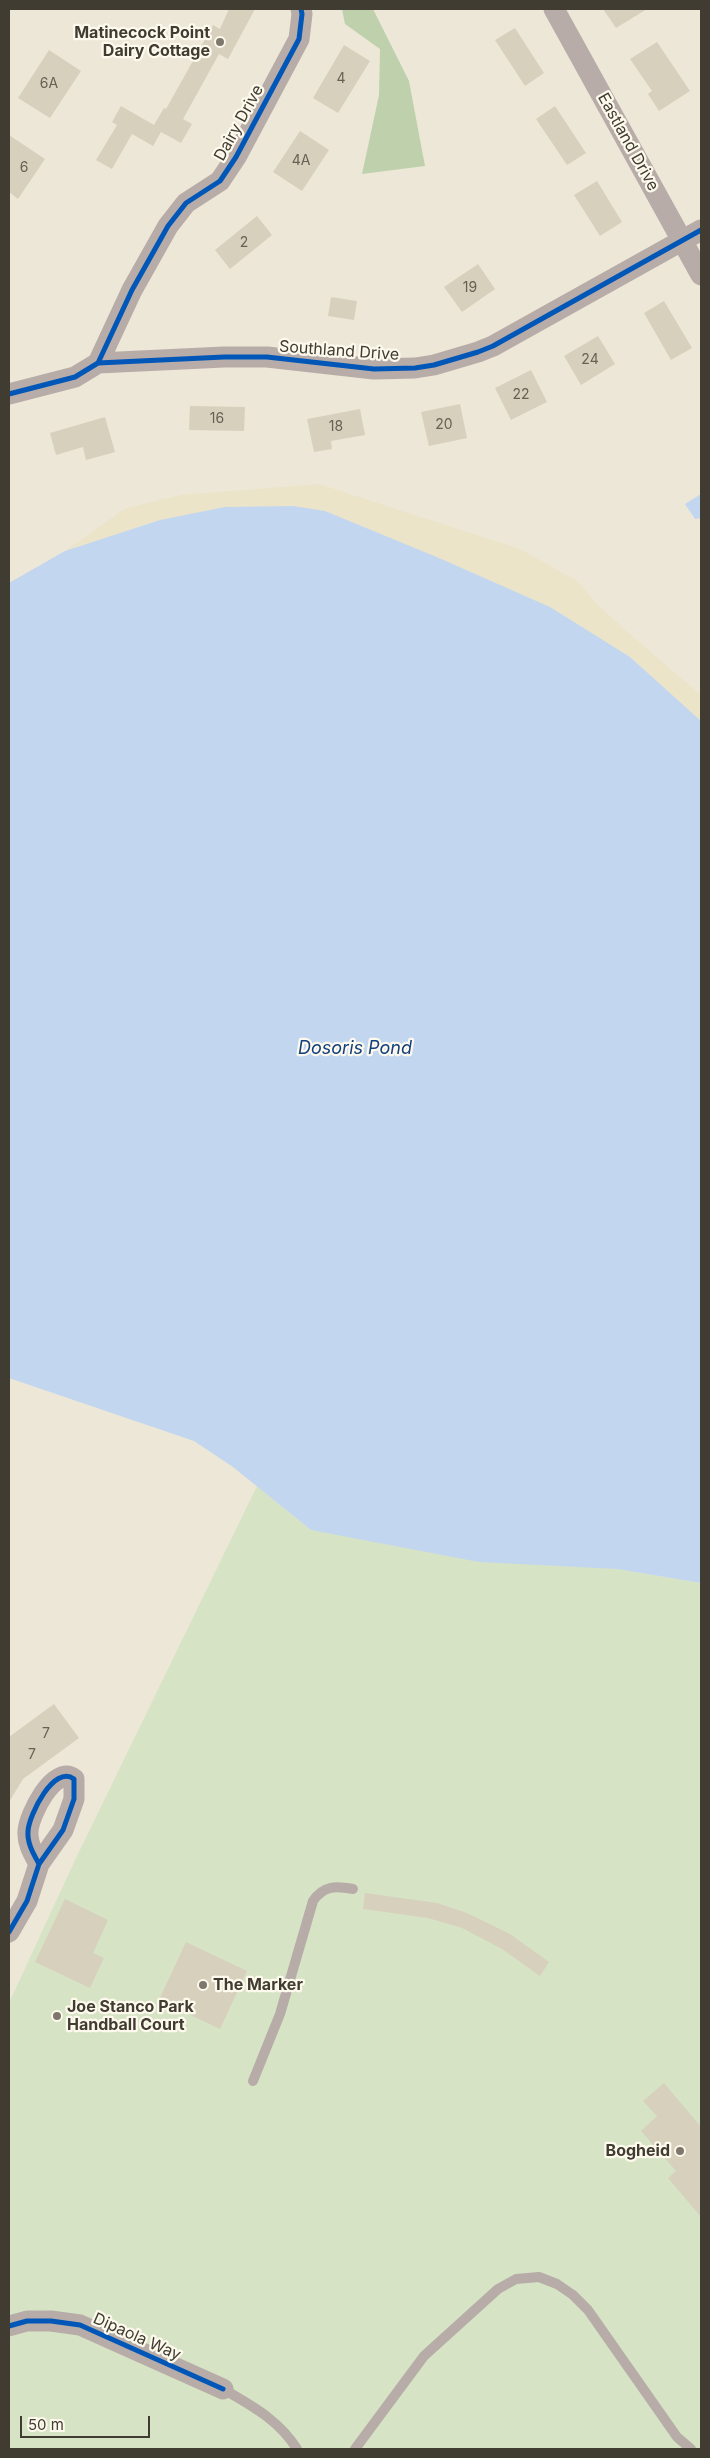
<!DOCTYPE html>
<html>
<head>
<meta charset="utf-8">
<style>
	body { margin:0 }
	#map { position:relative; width:710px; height:2458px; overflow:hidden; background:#ede7d7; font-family:Inter,sans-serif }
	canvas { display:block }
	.frame { position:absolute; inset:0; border:10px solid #413c31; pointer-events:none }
	.scale { position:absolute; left:20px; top:2416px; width:130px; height:22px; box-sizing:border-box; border:2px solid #413c31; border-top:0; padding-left:6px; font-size:15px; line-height:18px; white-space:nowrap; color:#413c31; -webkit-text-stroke:4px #fdf9ed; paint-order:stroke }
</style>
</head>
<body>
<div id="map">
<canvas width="710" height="2458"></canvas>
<div class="frame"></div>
<div class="scale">50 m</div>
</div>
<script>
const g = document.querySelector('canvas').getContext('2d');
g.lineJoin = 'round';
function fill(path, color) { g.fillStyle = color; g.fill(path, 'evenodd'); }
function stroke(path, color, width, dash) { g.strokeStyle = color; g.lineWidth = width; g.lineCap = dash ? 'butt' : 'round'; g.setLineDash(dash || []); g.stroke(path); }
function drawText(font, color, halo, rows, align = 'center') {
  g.font = font + ' Inter,sans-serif'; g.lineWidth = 4.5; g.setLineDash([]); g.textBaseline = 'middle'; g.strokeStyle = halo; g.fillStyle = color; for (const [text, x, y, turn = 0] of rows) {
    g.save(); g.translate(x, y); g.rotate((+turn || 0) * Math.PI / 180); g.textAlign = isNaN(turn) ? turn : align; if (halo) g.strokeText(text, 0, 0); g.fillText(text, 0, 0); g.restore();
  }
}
fill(new Path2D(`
	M257 1486 311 1530 617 1569 701 1583V2449H9V2003L76 1858Z`), '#d6e4c5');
fill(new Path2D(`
	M342 9H373L409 81 425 166 362 174 379 95 380 49 345 24Z`), '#bfd1ac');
fill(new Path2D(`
	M319 484 520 549 577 581 599 606 631 635 701 695V721L630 657 160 520 65 551 126 508 181 495Z`), '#ece4c9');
fill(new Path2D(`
	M701 494V518L695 519 685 504Z
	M293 506 325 511 439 558 550 607 630 657 701 721V1583L617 1569 479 1562 311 1530 233 1467 194 1441 9 1378V583L65 551 160 520 225 507Z`), '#c2d6f0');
fill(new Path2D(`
	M229 9H255L228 59 219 54 183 119 192 124 181 143 161 132 153 146 132 134 112 169 96 160 117 125 112 122 121 106 154 125 164 108 166 109 213 25 220 29Z
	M603 9H647L616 28Z
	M515 28 544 73 525 86 495 40Z
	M657 42 690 91 659 111 648 94 652 91 630 59Z
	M344 45 370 61 338 113 313 98Z
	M49 50 81 71 50 118 18 98Z
	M555 106 586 153 567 165 536 119Z
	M300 131 329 150 302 191 273 172Z
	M9 135 45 159 18 199 9 192Z
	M597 181 622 222 600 236 574 195Z
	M257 216 272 235 230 269 215 250Z
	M478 264 495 289 462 312 444 287Z
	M331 297 357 301 354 320 328 316Z
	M664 301 692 348 671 360 644 313Z
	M598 336 615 364 581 385 564 356Z
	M531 370 547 402 511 420 495 388Z
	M460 404 467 438 429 446 421 412Z
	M190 406 245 407 244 431 189 430Z
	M360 409 365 435 331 441 332 449 314 452 307 419Z
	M105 417 115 452 86 460 83 447 56 455 50 433Z
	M54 1704 79 1738 23 1779 9 1802V1737Z
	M365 1893 437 1903 467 1913 510 1934 549 1962 540 1976 502 1949 462 1928 428 1918 363 1909Z
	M65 1899 108 1920 93 1953 104 1958 90 1988 35 1962Z
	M186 1942 247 1971 220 2029 159 2000Z
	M664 2083 701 2127V2217L668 2178 676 2171 641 2131 657 2116 643 2101Z`), '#d7d0bd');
stroke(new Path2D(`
	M253 2081 280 2014 313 1901C324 1885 336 1886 353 1889
	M223 2389C252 2406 279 2420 297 2449
	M355 2449 424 2356 498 2289 516 2279 539 2277 557 2284 573 2295 588 2310 677 2437 691 2449`), '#b7aca8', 10);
stroke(new Path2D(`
	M554 9 701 275
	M98 363 132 290 168 226 186 203 220 181 236 157 299 39 302 14 301 9
	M9 394 75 377 98 363 224 357H267L374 369 415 368 434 365 478 352 493 346 701 230
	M9 1932 27 1901 39 1864 63 1830 74 1799V1779C54 1764 29 1815 28 1831 27 1843 33 1853 39 1864
	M9 2326 27 2321H51L80 2325 223 2389`), '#b7aca8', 21);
stroke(new Path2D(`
	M98 363 132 290 168 226 186 203 220 181 236 157 299 39 302 14 301 9
	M9 394 75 377 98 363 224 357H267L374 369 415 368 434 365 478 352 493 346 701 230
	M9 1932 27 1901 39 1864 63 1830 74 1799V1779C54 1764 29 1815 28 1831 27 1843 33 1853 39 1864
	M9 2326 27 2321H51L80 2325 223 2389`), '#0057b8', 5);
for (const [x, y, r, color] of [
	[220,42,5,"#7d786b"],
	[203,1985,5,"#7d786b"],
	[57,2016,5,"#7d786b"],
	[680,2151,5,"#7d786b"]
]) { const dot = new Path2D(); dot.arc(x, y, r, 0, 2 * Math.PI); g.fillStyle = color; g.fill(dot); stroke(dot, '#fdf9ed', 2); }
drawText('14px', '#666154', null, [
	["4",341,79],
	["6A",49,84],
	["4A",301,161],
	["6",24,168],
	["2",244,243],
	["19",470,288],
	["24",590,360],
	["22",521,395],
	["16",217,419],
	["20",444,425],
	["18",336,427],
	["7",46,1734],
	["7",32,1755]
]);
drawText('bold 16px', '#413c31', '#fdf9ed', [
	["Matinecock Point",210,33],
	["Dairy Cottage",210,51],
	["The Marker",213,1985,"left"],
	["Joe Stanco Park",67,2007,"left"],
	["Handball Court",67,2025,"left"],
	["Bogheid",670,2151]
], 'right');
drawText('16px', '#413c31', '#fdf9ed', [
	["Dairy Drive",239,123,-61],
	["Eastland Drive",628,142,61],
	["Southland Drive",339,351,4],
	["Dipaola Way",137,2337,24]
]);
drawText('italic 18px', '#13417f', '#fdf9ed', [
	["Dosoris Pond",355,1049]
]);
</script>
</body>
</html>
